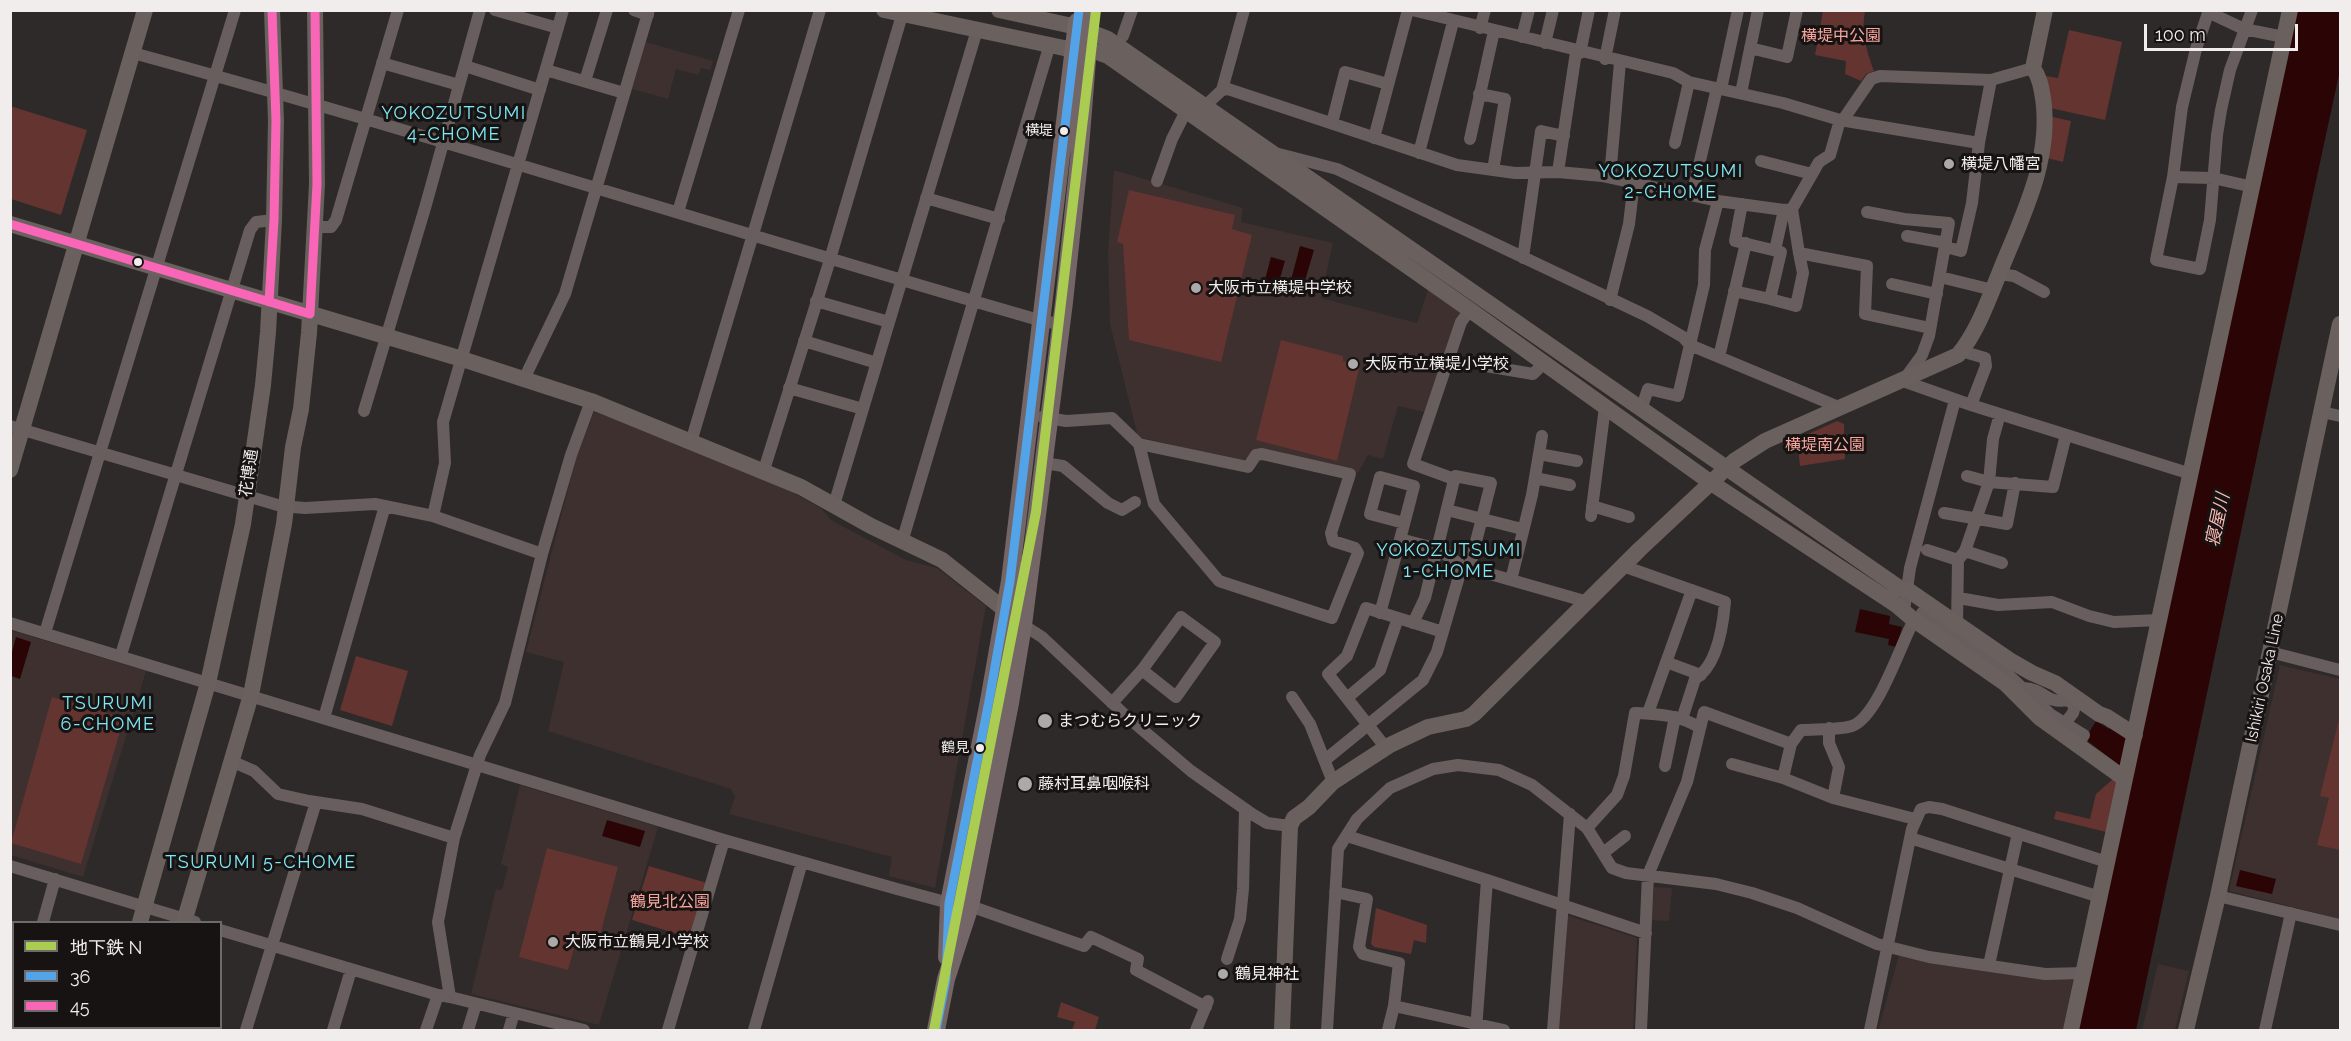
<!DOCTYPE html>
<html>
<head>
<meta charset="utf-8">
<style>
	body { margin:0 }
	#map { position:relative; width:2351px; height:1041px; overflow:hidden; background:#2e2a2a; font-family:Raleway,"Noto Sans JP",sans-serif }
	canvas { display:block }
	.frame { position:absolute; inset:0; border:12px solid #f2eded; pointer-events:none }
	.legend { position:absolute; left:12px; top:921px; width:210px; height:108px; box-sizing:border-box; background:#161312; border:2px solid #6e6a6a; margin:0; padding:8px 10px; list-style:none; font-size:18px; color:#f2eded }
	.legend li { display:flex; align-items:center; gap:12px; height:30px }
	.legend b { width:30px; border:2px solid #6e6a6a }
	.scale { position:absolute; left:2144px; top:24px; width:154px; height:27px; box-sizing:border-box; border:3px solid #f2eded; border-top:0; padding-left:8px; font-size:18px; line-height:21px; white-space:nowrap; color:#f2eded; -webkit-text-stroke:4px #161312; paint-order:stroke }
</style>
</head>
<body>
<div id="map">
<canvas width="2351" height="1041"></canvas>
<div class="frame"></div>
<ul class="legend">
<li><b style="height:8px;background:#a9cc51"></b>地下鉄 N</li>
<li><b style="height:8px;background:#53a3e8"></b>36</li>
<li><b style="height:8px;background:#fa66b7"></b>45</li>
</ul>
<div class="scale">100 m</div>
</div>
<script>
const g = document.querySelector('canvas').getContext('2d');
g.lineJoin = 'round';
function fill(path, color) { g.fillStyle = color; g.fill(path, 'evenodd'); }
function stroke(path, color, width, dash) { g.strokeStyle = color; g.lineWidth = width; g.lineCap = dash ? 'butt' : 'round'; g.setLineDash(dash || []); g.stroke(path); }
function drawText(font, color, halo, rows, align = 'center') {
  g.font = font + ' Raleway,"Noto Sans JP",sans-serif'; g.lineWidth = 6; g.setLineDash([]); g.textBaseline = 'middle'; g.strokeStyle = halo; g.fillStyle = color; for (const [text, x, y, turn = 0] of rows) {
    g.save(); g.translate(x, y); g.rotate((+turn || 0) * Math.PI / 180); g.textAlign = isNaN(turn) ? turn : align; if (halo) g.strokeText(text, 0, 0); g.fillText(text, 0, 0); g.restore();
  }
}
fill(new Path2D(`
	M646 42 713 61 710 70 701 68 698 75 676 69 668 99 632 89Z
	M1114 170 1243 208 1241 222 1333 243 1321 298 1417 323 1428 290 1461 312 1424 412 1398 406 1383 459 1368 455 1358 473 1263 449 1242 461 1138 437 1110 324 1108 251Z
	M595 410 786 489 821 508 831 520 906 560 937 568 986 606 935 888 889 876 892 857 729 814 735 797 731 789 548 731 564 662 526 652 576 458Z
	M10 630 146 671 83 877 11 855Z
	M2280 665 2340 679V919L2229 891Z
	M520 785 658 827 599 1025 471 994 496 889 502 890 508 867 501 864Z
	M1654 887 1672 888 1669 921 1652 920Z
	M1566 915 1637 938 1633 1030H1559Z
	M1899 955 2073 980 2063 1030H1878Z
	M2158 964 2189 971 2175 1030H2142Z`), '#3d302e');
fill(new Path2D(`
	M1823 11H1865C1861 32 1866 50 1874 71L1866 74 1861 81 1845 74 1846 61 1815 55Z
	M2069 30 2122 42 2105 120 2050 108 2046 76 2058 78Z
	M10 106 87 130 61 215 11 199Z
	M2048 116 2071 121 2063 162 2047 158Z
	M1129 190 1235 215 1232 229 1252 235 1221 362 1129 340 1123 244 1117 242Z
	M1281 340 1343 356V361L1360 365 1337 461 1256 440Z
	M1837 421 1844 424 1845 459 1800 466 1797 439Z
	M356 656 408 671 392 726 340 710Z
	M52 697 124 718 81 864 11 843Z
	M2339 719H2340V850L2317 845 2329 798 2320 796Z
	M2113 779 2117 781 2106 832 2054 819 2056 811 2090 819 2096 794Z
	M547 848 618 867 598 943 577 937 568 970 519 957Z
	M649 866 707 883 691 938 632 920Z
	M1376 908 1427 925 1426 943 1414 940 1411 954 1374 947 1371 944Z
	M1061 1002 1099 1017 1095 1030H1072L1075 1022 1057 1017Z`), '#633430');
fill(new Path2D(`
	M2296 11H2340V70L2274 375 2136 1030H2078L2131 774 2085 739 2096 721 2109 729 2111 726 2126 738Z
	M1300 246 1314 250 1304 284 1291 280Z
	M1271 257 1285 261 1275 295 1262 291Z
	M1860 609 1890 616 1889 624 1902 627 1897 647 1888 645 1889 639 1855 632Z
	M16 637 31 642 20 679 11 676V656Z
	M607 820 645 831 640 847 602 836Z
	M2240 870 2276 879 2272 894 2236 886Z`), '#2b0405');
stroke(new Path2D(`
	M495 10 558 28
	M634 10 648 15
	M1412 10 1673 73 1689 82 1783 103 1840 120 1979 143
	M2209 10 2196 49 2182 107 2173 177 2156 260 2200 269 2210 220 2217 135 2221 110 2230 70 2252 10
	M2208 12 2244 29 2284 37
	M1480 28 1485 10
	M1123 36 1132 10
	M1522 37 1529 10
	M1545 43 1553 10
	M1750 48 1787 57 1797 10
	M133 53C438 136 738 234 1042 321L1061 324
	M1580 53 1589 10
	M1605 59 1615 10
	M382 63 459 85
	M465 66 540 90
	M546 70 624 93
	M585 81 607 10
	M1721 89 1738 10
	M1222 90 1244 10
	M1741 93 1758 10
	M1479 94 1505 99 1493 170
	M1205 106 1222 90 1228 89 1457 165 1515 173 1558 172 1602 176 1718 201 1784 210 1792 209 1819 162 1830 155 1840 120
	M1843 120 1871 79 1880 76 1991 80 2033 68
	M1332 123 1345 72 1388 84
	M1374 138 1408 10
	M1470 139 1494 31
	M1675 143 1689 82
	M1419 153 1453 22
	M1279 154 1337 169 1647 316 1683 337 1690 345 1841 408
	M1761 161 1812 174
	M1558 172 1576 52
	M1610 177 1620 62
	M2173 177 2213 178 2253 187
	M1157 181 1172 139 1186 111
	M1692 195 1717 88
	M926 198 999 219
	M1792 209 1799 253 1867 266 1865 314 1930 328
	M678 212 739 10
	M1867 212 1904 219 1949 223 1929 336 1922 355 1903 381 1971 405 2191 474
	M314 227H331L336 220 398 10
	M1907 236 1946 243
	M1946 247 1961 251 1972 203 1979 143 1991 80
	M1775 250 1784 210
	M1523 258 1541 131 1564 136
	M1999 274 2014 276 2044 292
	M1940 277 1993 290
	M1892 284 1937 294
	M1734 291 1770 299 1781 252 1735 241 1742 204
	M1770 299 1796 306 1803 273 1799 253
	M1610 300 1629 224 1634 182
	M816 301 889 322
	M804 341 877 363
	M1961 351 1985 358 1986 366 1971 405
	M1719 357 1746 243
	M1486 366 1533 374 1544 363
	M524 379 565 294 649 10
	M789 388 863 409
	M1641 410 1648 389 1678 396 1704 285 1705 250 1718 201
	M364 411 425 208 480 10
	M2322 412 2340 416
	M1042 417 1066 421 1112 418 1139 444 1248 467 1256 455 1262 454 1350 474 1331 533 1333 541 1355 548 1358 553 1332 618 1219 581 1154 504 1139 444
	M10 426 281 506 305 508 375 504 433 516 542 554
	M691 442 820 10
	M1539 454 1577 461
	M1044 463 1063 466 1108 503 1122 510 1135 502
	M763 473 828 266 902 15
	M1967 476 1989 482 2053 487 2066 435
	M1535 478 1570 485
	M1454 479 1413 464 1461 322 1470 310
	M834 505 977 30
	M1592 506 1629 517
	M1447 510 1522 529
	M1944 513 2007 524 2015 483
	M433 516 445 463 443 422 563 10
	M1591 516 1605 407
	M1400 539 1438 549 1462 566 1588 602
	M902 542 1050 44
	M1927 550 1958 560 1965 551 2002 563
	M1965 551 1989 482 1993 439 2000 414
	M1623 566 1725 602C1723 626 1717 666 1695 679L1682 719
	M1511 580 1532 495 1542 436
	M1959 598 1998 605 2052 602 2089 616 2114 622 2159 620
	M1904 611 1910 568 1955 400
	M1380 613C1392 571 1403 528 1414 486L1380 477 1370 514 1404 523
	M1922 613 2004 671 2050 714 2084 735 2077 746
	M10 623 724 840 897 889 949 903 970 906 1084 946 1091 937 1138 959 1136 970 1206 1007
	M1413 623 1425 598 1455 476 1491 483 1469 569
	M1023 625 1042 637 1125 715 1191 771 1252 814 1267 823 1290 826
	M1957 626 1958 560
	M45 633 235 10
	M2270 652 2340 670
	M121 655 250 230 256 222 274 220
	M1666 662 1701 675
	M2024 688C2046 689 2044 704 2068 700L2075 706 2073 713 2065 723
	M1292 697 1310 724 1333 782
	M1347 698 1380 670 1398 618
	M1112 703 1142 670 1181 617 1215 642 1176 697 1142 670
	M1648 713 1692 590
	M324 718 385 506
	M1829 728V743L1839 767 1833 798
	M1386 748 1328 674 1347 656 1366 608 1443 632
	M1325 760 1423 680 1437 652 1462 566
	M231 761 254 771 278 794 309 801 362 809 454 838
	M1732 764 1783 778 1833 798 1915 819
	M1665 766 1675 717
	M1783 778 1791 744
	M1587 828 1617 795 1624 776 1635 713C1657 714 1682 715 1700 728
	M1347 836 1487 880 1476 1030
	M1910 838 2100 897
	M1603 853 1625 836
	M10 866 195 922
	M1487 880 1646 933
	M1335 892 1367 899 1359 947 1363 954 1399 963 1394 1006 1388 1030
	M2218 896 2340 925
	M43 922 55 879
	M220 930 438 995 450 997 584 1030
	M1227 959 1240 919 1243 889 1245 810
	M1989 965 2018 833
	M450 997 438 922 454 838 480 755 505 703 542 554 571 455 591 401
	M1394 1006 1504 1030
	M10 1030 14 1021
	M246 1030 316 802
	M333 1030 351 970
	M426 1030 438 995
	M468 1030 476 1004
	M509 1030 514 1013
	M668 1030 724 840
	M754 1030 802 862
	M1196 1030 1208 1001
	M1327 1030 1338 849 1357 819 1390 788 1433 769 1458 765 1499 770 1532 785 1587 828 1612 868 1626 873 1716 884 1752 893 1797 908 1877 944 1929 957 2045 974 2084 973
	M1553 1030 1570 814
	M1641 1030 1648 875 1687 782 1704 712 1791 744 1801 730C1816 729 1839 730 1852 726 1878 717 1901 643 1914 620
	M1870 1030 1912 829 1921 809 1929 807 1942 809 2107 862
	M2265 1030 2291 913`), '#685e5d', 12);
stroke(new Path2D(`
	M884 10 1064 48 1097 52 1108 56 1470 310 1710 482 1895 604 1914 620 2006 684 2040 718 2125 779
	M999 10 1077 27 1108 39 1901 589 1908 590 2011 661 2032 673 2055 683 2099 714 2107 717 2135 735
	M10 224 462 359 591 401 801 487 871 526 942 560 1014 617
	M10 470 145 10
	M140 922 208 683 243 524 263 385 268 332 274 220 276 121 272 10
	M184 922 251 695 284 524 293 447 301 409 309 333 317 184 315 10
	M106 1030 107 1028
	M150 1030 151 1028
	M1282 1030 1290 826 1294 818 1309 807 1333 782 1390 745 1428 727 1466 719 1474 714 1640 549 1734 461 1765 441 1958 355C1978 331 1989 298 2001 269 2023 215 2052 158 2043 98 2041 87 2040 78 2033 68L2045 10
	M2071 1030 2290 10
	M2186 1030 2218 896 2340 324`), '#6a605e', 16);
stroke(new Path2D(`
	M947 957 949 903 989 701 1010 581 1077 22
	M936 1030 946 979 970 906 1010 703 1023 625 1064 302 1079 160 1091 10`), '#746666', 18);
stroke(new Path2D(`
	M936 1030 946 979 949 903 989 701 1010 581 1079 10`), '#53a3e8', 9);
stroke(new Path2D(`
	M10 224 310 314 317 184 315 10
	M269 302 274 220 276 121 272 10`), '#fa66b7', 9);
stroke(new Path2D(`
	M934 1030 1036 512 1096 10`), '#a9cc51', 10);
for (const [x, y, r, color] of [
	[1064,131,5,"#f2eded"],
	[1949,164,6,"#ada9a9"],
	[138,262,5,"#f2eded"],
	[1196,288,6,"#ada9a9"],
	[1353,364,6,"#ada9a9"],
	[1045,721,8,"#ada9a9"],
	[980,748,5,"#f2eded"],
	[1025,784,8,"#ada9a9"],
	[553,942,6,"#ada9a9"],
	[1223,974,6,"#ada9a9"]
]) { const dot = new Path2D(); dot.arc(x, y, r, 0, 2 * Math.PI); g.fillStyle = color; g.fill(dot); stroke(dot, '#161312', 2); }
drawText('14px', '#f2eded', '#161312', [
	["横堤",1053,131],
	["鶴見",969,748]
], 'right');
drawText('16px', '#faa69e', '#161312', [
	["横堤中公園",1841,36],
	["横堤南公園",1825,445],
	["鶴見北公園",670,902]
]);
drawText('16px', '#f2eded', '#161312', [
	["横堤八幡宮",1961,164],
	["大阪市立横堤中学校",1208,288],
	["大阪市立横堤小学校",1365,364],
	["まつむらクリニック",1058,721],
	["藤村耳鼻咽喉科",1038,784],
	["大阪市立鶴見小学校",565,942],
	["鶴見神社",1235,974]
], 'left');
drawText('16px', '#f2eded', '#161312', [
	["花博通",249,473,-82],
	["Ishikiri Osaka Line",2265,678,-78]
]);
g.letterSpacing = '1.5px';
drawText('18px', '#7fe9f6', '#161312', [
	["YOKOZUTSUMI",454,114],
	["4-CHOME",454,135],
	["YOKOZUTSUMI",1671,172],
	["2-CHOME",1671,193],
	["YOKOZUTSUMI",1449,551],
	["1-CHOME",1449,572],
	["TSURUMI",108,704],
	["6-CHOME",108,725],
	["TSURUMI 5-CHOME",261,863]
]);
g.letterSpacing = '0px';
drawText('italic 18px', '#fabab3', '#161312', [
	["寝屋川",2218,520,-78]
]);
</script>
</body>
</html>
